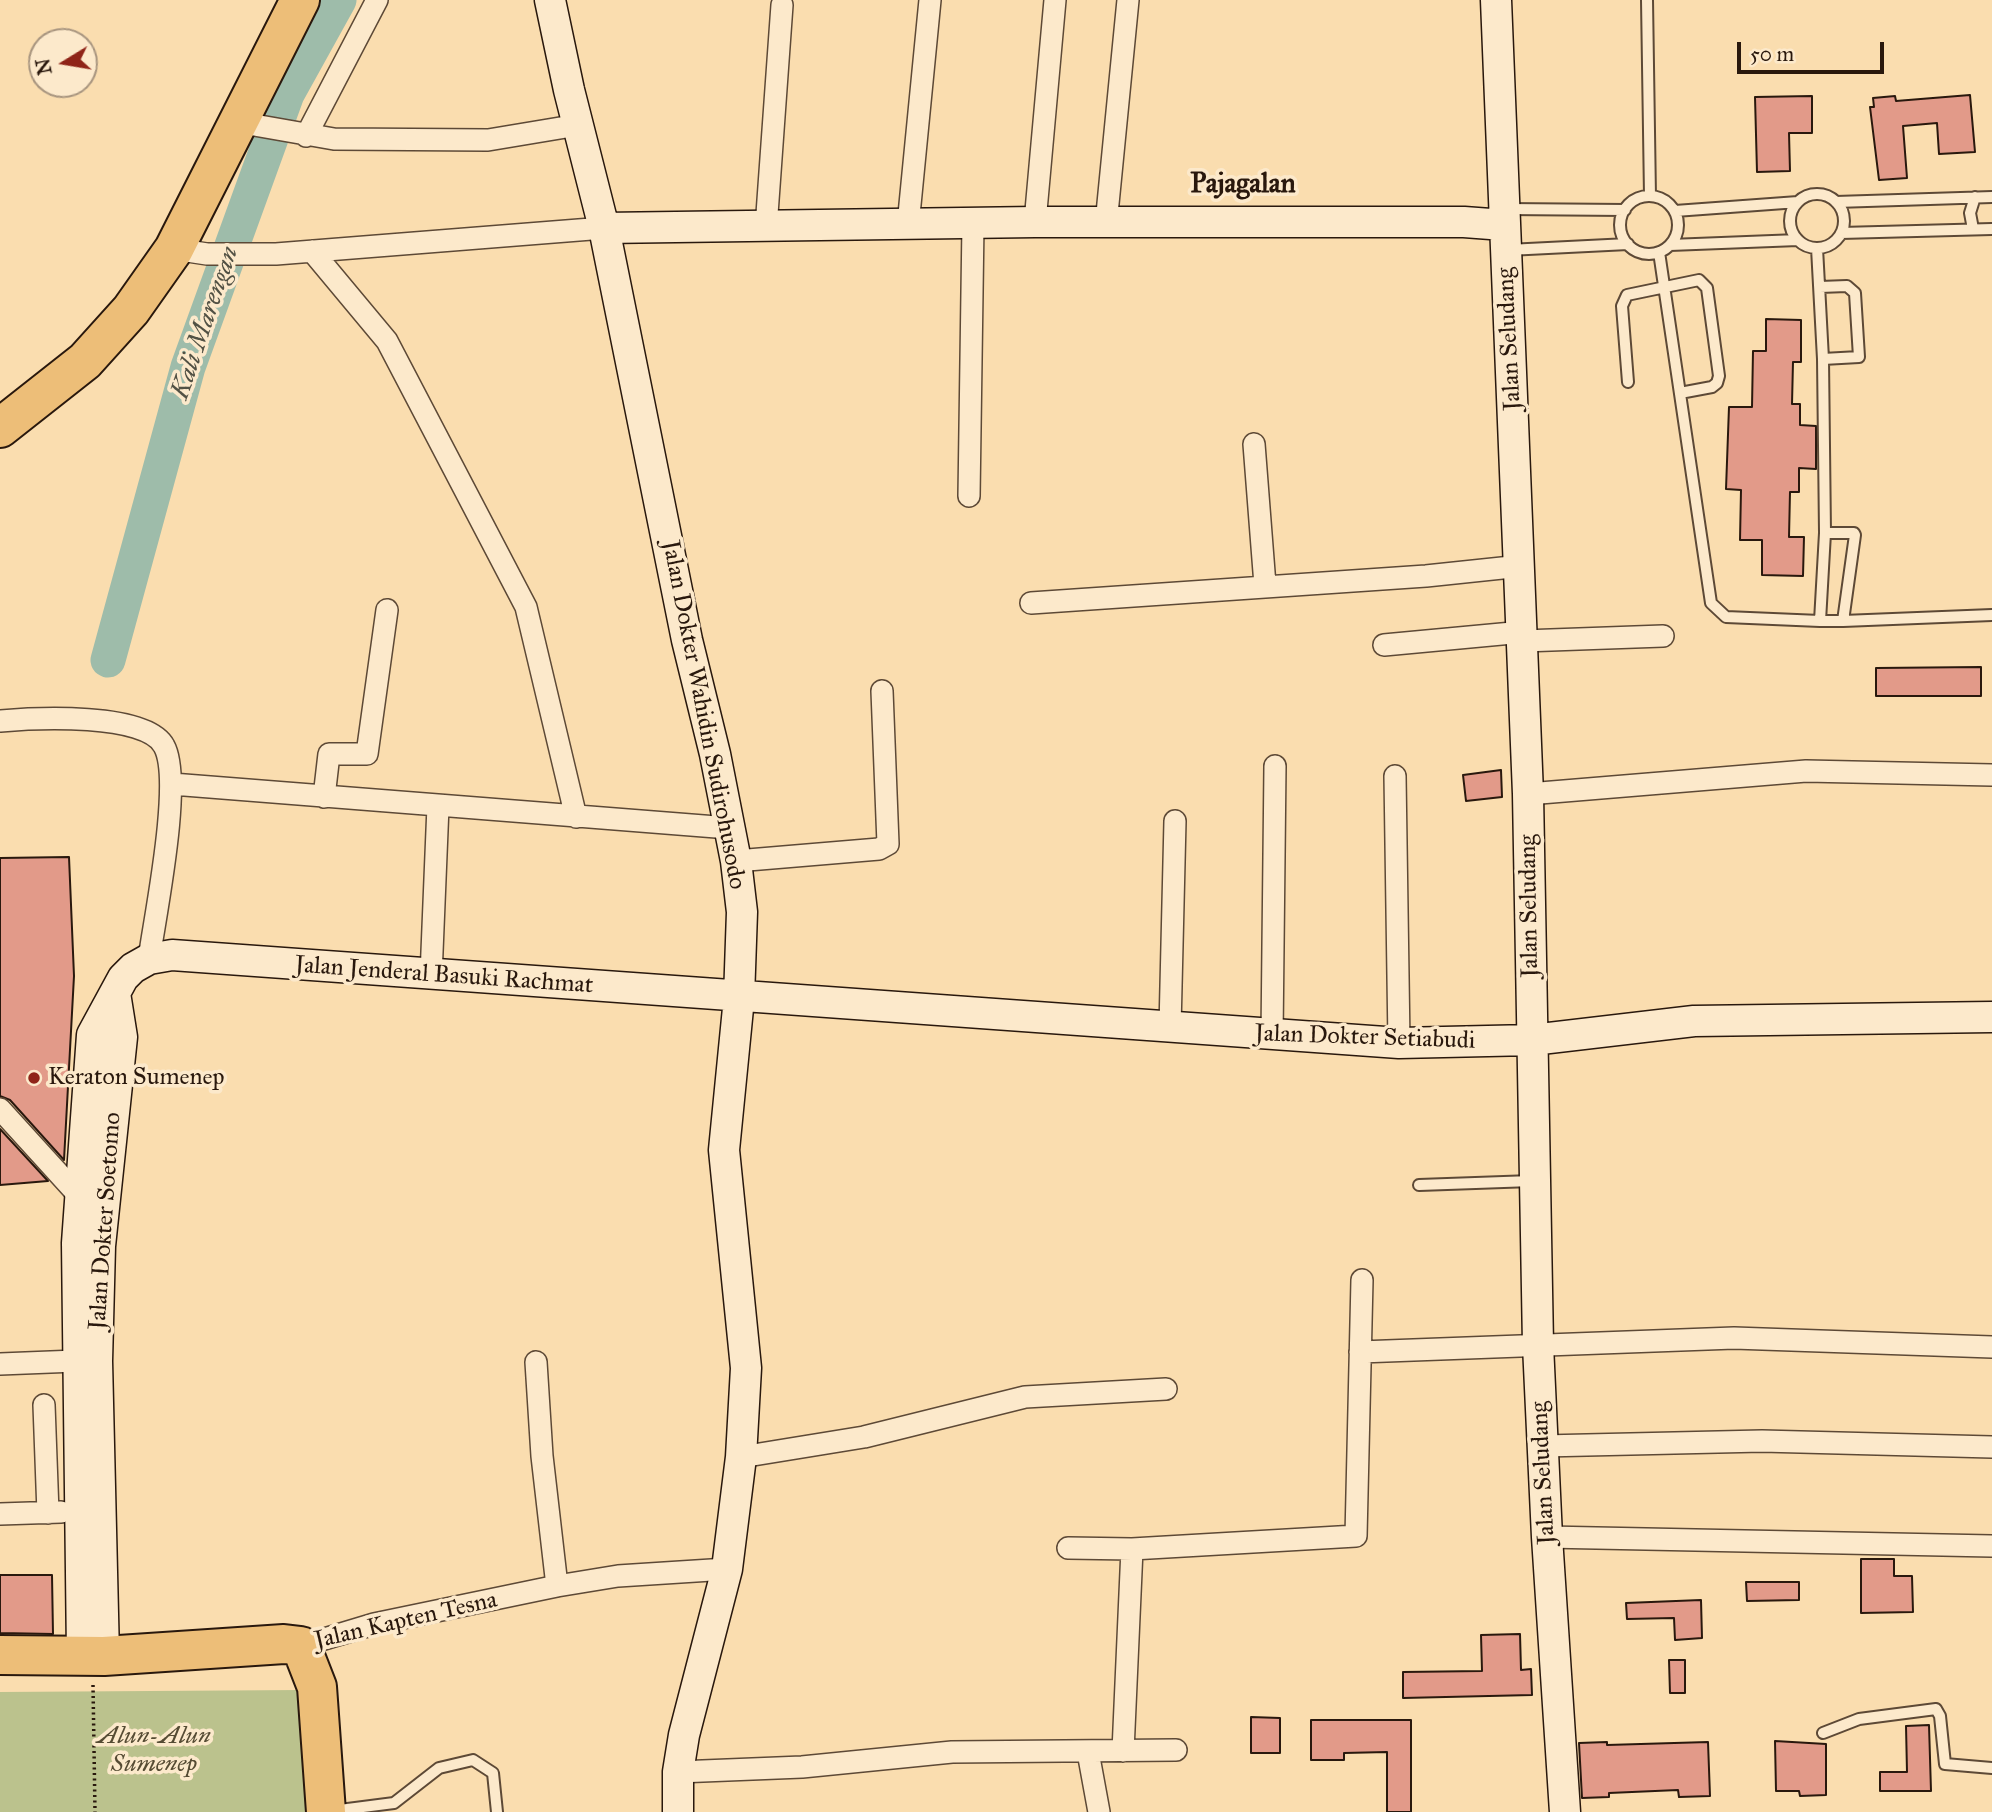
<!DOCTYPE html>
<html>
<head>
<meta charset="utf-8">
<style>
	body { margin:0 }
	#map { position:relative; width:1992px; height:1812px; overflow:hidden; background:#faddaf; font-family:"IM FELL Great Primer",serif }
	canvas { display:block }
	.north { position:absolute; left:28px; top:28px; width:70px; height:70px; box-sizing:border-box; background:#fce9cb; border:2px solid #a8957f; border-radius:50%; rotate:259deg; font-size:19px; font-weight:700; line-height:28px; text-align:center; color:#29180d }
	.north::after { content:''; display:block; margin:auto; width:24px; height:32px; background:#8f2418; clip-path:polygon(50% 0,100% 100%,50% 72%,0 100%) }
	.scale { position:absolute; left:1737px; top:42px; width:147px; height:32px; box-sizing:border-box; border:4px solid #29180d; border-top:0; padding-left:9px; font-size:21px; line-height:24px; white-space:nowrap; color:#29180d; -webkit-text-stroke:5px #fce9cb; paint-order:stroke }
</style>
</head>
<body>
<div id="map">
<canvas width="1992" height="1812"></canvas>
<div class="north">N</div>
<div class="scale">50 m</div>
</div>
<script>
const g = document.querySelector('canvas').getContext('2d');
g.lineJoin = 'round';
function fill(path, color) { g.fillStyle = color; g.fill(path, 'evenodd'); }
function stroke(path, color, width, dash) { g.strokeStyle = color; g.lineWidth = width; g.lineCap = dash ? 'butt' : 'round'; g.setLineDash(dash || []); g.stroke(path); }
function drawText(font, color, halo, rows, align = 'center') {
  g.font = font + ' "IM FELL Great Primer",serif'; g.lineWidth = 7; g.setLineDash([]); g.textBaseline = 'middle'; g.strokeStyle = halo; g.fillStyle = color; for (const [text, x, y, turn = 0] of rows) {
    g.save(); g.translate(x, y); g.rotate((+turn || 0) * Math.PI / 180); g.textAlign = isNaN(turn) ? turn : align; if (halo) g.strokeText(text, 0, 0); g.fillText(text, 0, 0); g.restore();
  }
}
fill(new Path2D(`
	M301 1690 308 1812H0V1692Z`), '#bbc28d');
stroke(new Path2D(`
	M108 660 188 367 287 94 339 0`), '#9ebcaa', 35);
const building = new Path2D(`
	M1970 95 1975 152 1939 154 1937 123 1903 126 1907 178 1879 180 1870 107H1874L1873 98 1895 96 1896 101Z
	M1812 96V133H1789L1790 171 1757 172 1755 97Z
	M1766 319 1801 320V362H1793L1792 404H1800V425L1816 426V469L1799 468V492H1790L1789 537H1804L1803 576 1762 575V540H1740L1741 490 1726 489 1729 407H1752L1753 351H1766Z
	M1981 667V696H1876V668Z
	M1501 770 1502 797 1466 801 1463 775Z
	M69 857 74 976 64 1160 10 1100 0 1096V858Z
	M0 1129 48 1181 0 1185Z
	M1861 1559H1894V1576H1912L1913 1612 1861 1613Z
	M0 1575H52L53 1634 0 1633Z
	M1746 1582H1799V1600L1747 1601Z
	M1701 1600 1702 1638 1675 1640 1674 1618 1627 1619 1626 1603Z
	M1520 1634 1521 1670 1531 1669 1532 1695 1403 1698V1672L1482 1671 1481 1635Z
	M1669 1660H1685V1693H1670Z
	M1251 1717 1280 1718V1753H1251Z
	M1311 1720H1411V1812H1387V1752L1344 1753V1760H1311Z
	M1929 1725 1931 1791H1880V1772H1907L1906 1726Z
	M1775 1741 1826 1744V1795L1800 1796 1799 1791H1776Z
	M1607 1742V1745L1708 1742 1710 1796 1679 1797 1678 1790 1609 1793V1797L1582 1798 1579 1743Z`);
fill(building, '#e29a89');
stroke(building, '#29180d', 2);
const lane = new Path2D(`
	M1647 0 1650 196
	M1790 221a27 27 0 1 1 54 0a27 27 0 1 1-54 0Z
	M1620 225a29 29 0 1 1 58 0a29 29 0 1 1-58 0Z
	M1836 202 1992 197
	M1506 209 1625 210
	M1675 211 1798 202
	M1973 229 1970 213 1975 197
	M1841 233 1992 229
	M1670 245 1798 240
	M1817 248 1823 359 1859 357 1855 293 1847 286 1820 287
	M1508 250 1628 244
	M1659 252 1711 603 1726 617 1820 621 1825 533
	M1628 382 1622 306 1627 295 1699 280 1707 288 1719 376 1717 383 1712 387 1680 393
	M1820 621H1843L1855 535 1854 533H1825L1823 359
	M1843 621 1992 615
	M1419 1185 1532 1181
	M1823 1733 1859 1719 1936 1709 1940 1716 1945 1764 1992 1768
	M332 1811 394 1803 439 1768 473 1760 493 1773 497 1812`);
const street = new Path2D(`
	M237 122 334 139 488 140 578 125
	M306 136 377 0
	M1035 222 1055 0
	M1106 224 1128 0
	M908 225 930 0
	M766 228 782 5
	M174 249 207 254H276L604 228
	M312 251 387 341 526 607 576 817
	M1254 444 1265 585
	M969 496 973 224
	M1031 603 1426 576 1521 566
	M1523 641 1663 636
	M1384 645 1523 632
	M0 721C34 718 146 712 164 746 183 780 155 916 149 959
	M1395 776 1399 1043
	M172 784 729 828
	M1528 794 1806 771 1992 775
	M324 797 329 754H367L387 610
	M736 861 879 849 888 844 882 691
	M431 976 438 806
	M1170 1027 1175 821
	M1272 1036 1275 766
	M0 1109 80 1197
	M1360 1352 1734 1338 1992 1347
	M536 1362 542 1456 557 1586
	M0 1364 76 1361
	M44 1405 48 1513
	M1543 1446 1762 1441 1992 1447
	M741 1457 864 1437 1025 1397 1166 1389
	M0 1514 61 1512
	M1547 1537 1992 1546
	M1068 1548 1132 1549 1356 1536 1362 1280
	M301 1646 374 1624 557 1586 618 1576 727 1569
	M1123 1751 1132 1549
	M1088 1752 1099 1812
	M678 1772 802 1767 952 1752 1176 1750`);
const secondary = new Path2D(`
	M550 0 569 90 604 228 687 640 715 754 736 861 742 912 739 998 724 1150 746 1368 741 1457 727 1569 684 1735 678 1772V1812
	M1496 0 1528 794 1538 1345 1547 1537 1565 1812
	M604 228 1035 222H1464L1504 225
	M82 1655 77 1243 92 1035 123 978 133 968 149 959 172 955 1399 1043 1532 1040 1694 1021 1992 1017
	M104 1656 97 1361 100 1246 122 1037 115 993`);
const highway = new Path2D(`
	M0 428 85 361 131 310 174 249 300 0
	M0 1655 104 1656 284 1644 301 1646 317 1687 326 1812`);
stroke(lane, '#5d4936', 14);
stroke(street, '#5d4936', 24);
stroke(secondary, '#29180d', 33);
stroke(highway, '#29180d', 42);
stroke(new Path2D(`
	M93 1685 95 1812`), '#29180d', 3.5, [2, 3.5]);
stroke(lane, '#fce9cb', 10);
stroke(street, '#fce9cb', 21);
stroke(secondary, '#fce9cb', 30);
stroke(highway, '#edbe78', 38);
for (const [x, y, r, color] of [
	[34,1078,7,"#8f2418"]
]) { const dot = new Path2D(); dot.arc(x, y, r, 0, 2 * Math.PI); g.fillStyle = color; g.fill(dot); stroke(dot, '#fce9cb', 2.5); }
drawText('24px', '#29180d', '#fce9cb', [
	["Jalan Seludang",1510,339,-93],
	["Jalan Dokter Wahidin Sudirohusodo",703,715,79],
	["Jalan Seludang",1530,906,-91],
	["Jalan Jenderal Basuki Rachmat",444,976,4],
	["Jalan Dokter Setiabudi",1365,1038,2],
	["Jalan Dokter Soetomo",106,1221,-86],
	["Jalan Seludang",1544,1473,-93],
	["Jalan Kapten Tesna",406,1621,-13]
]);
drawText('24px', '#29180d', '#fce9cb', [
	["Keraton Sumenep",48,1078]
], 'left');
drawText('italic 24px', '#554b33', '#fce9cb', [
	["Alun-Alun",154,1737],
	["Sumenep",154,1765]
]);
drawText('italic 26px', '#525144', '#fce9cb', [
	["Kali Marengan",206,323,-71]
]);
drawText('bold 28px', '#29180d', '#fce9cb', [
	["Pajagalan",1243,185]
]);
</script>
</body>
</html>
